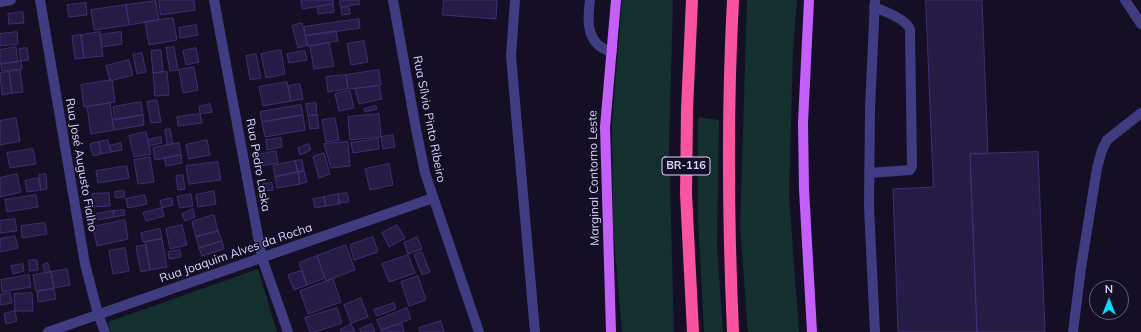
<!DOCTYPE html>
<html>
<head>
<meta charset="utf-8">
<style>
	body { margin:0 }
	#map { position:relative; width:1141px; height:332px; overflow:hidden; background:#140f25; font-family:Mulish,sans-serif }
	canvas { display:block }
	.north { position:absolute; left:1089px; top:280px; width:40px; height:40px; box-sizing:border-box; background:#140f25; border:1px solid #635e7c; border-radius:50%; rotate:0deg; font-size:11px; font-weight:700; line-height:16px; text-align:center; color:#dad4fe }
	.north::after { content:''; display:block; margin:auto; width:14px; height:18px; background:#07d9f7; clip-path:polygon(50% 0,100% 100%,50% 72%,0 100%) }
</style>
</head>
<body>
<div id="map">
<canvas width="1141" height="332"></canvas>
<div class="north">N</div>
</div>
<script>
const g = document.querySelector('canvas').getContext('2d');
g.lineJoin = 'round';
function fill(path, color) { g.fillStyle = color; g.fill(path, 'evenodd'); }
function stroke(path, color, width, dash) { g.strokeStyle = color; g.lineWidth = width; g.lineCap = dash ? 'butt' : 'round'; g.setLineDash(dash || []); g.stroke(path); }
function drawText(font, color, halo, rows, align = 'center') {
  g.font = font + ' Mulish,sans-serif'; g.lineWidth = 3; g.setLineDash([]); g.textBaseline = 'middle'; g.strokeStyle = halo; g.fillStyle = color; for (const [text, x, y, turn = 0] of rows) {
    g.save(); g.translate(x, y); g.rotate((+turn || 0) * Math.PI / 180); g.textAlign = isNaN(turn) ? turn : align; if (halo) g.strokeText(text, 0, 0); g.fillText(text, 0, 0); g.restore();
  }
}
fill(new Path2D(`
	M622 0H673L669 146 674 332H622L613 227 612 125Z
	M747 0H797L793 52 789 195 799 332H748L740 227Z
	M698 117 719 120 717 246 723 332H704L698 219Z
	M258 269 277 332H111L108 322Z`), '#132f2e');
const building = new Path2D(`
	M159 0H194L195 10 161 15Z
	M301 0H333V4L303 9Z
	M340 0H359L360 4 341 7Z
	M444 0H497L496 19 443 15Z
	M926 0H982L988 154H970L977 332H898L893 189 933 187Z
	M156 1 159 20 129 25 126 5Z
	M86 3 87 15 69 17 67 5Z
	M333 4 334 12 318 14 317 7Z
	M126 5 129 25 94 30 91 10Z
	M349 7 350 14 342 15 341 8Z
	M23 12 24 23 9 24 8 14Z
	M173 18 177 40 149 45 145 22Z
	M359 19 360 28 305 36 304 27Z
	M302 23 308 45 298 48 292 26Z
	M196 25 198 35 180 38 179 28Z
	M336 31 338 41 307 46 305 36Z
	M17 32 18 44 0 46V34Z
	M100 32 103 56 84 58 81 35Z
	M121 32 122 44 102 47 100 35Z
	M81 35 84 58 75 59 72 36Z
	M364 41 368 62 351 65 347 44Z
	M329 43 334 66 314 69 310 47Z
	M16 47 18 62 0 64V50Z
	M174 47 178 70 170 71 166 48Z
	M27 48 29 60 21 61 19 49Z
	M196 48 199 62 186 65 183 51Z
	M161 50 163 72 153 73 151 51Z
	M281 50 285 74 266 78 261 54Z
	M305 51 307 60 289 63 287 54Z
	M142 53 146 72 137 74 133 55Z
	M256 54 261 78 250 80 246 56Z
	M129 60 133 75 110 81 106 66Z
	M21 61 22 69 2 71 1 64Z
	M194 67 198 90 183 93 179 70Z
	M20 70 23 92 12 93 9 72Z
	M379 70 381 85 348 89 346 75Z
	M9 72 12 93 2 95 0 73Z
	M167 72 169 95 155 96 153 73Z
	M346 75 348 89 328 92 326 77Z
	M112 80 115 102 84 107 81 85Z
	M287 82 291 101 263 106 259 87Z
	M300 84 303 99 291 101 288 86Z
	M379 86 382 99 359 104 355 89Z
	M350 91 354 108 339 111 335 94Z
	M157 100 161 122 151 123 147 102Z
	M141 102 143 115 115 120 113 107Z
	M110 103 114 130 91 134 87 107Z
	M316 103 317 115 308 116 306 104Z
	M210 104 212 112 200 114 199 107Z
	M301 105 303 115 262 122 260 112Z
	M376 106 377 109 365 112 364 109Z
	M200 114 202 123 178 126 177 117Z
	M379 114 381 137 350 140 348 117Z
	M143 115 144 125 114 130 112 120Z
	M303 115 305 130 265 137 262 122Z
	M317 115 319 128 310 129 308 116Z
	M16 118 20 141 0 145V121Z
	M335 118 339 140 326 142 322 120Z
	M170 129 173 144 167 145 165 130Z
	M146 132 151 154 134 157 129 136Z
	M393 135 395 147 383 149 381 137Z
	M161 137 162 143 149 146 148 140Z
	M281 138 282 147 267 150 266 140Z
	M378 139 379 149 353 153 351 143Z
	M108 140 111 152 101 154 99 142Z
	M207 140 210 155 189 159 186 145Z
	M99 142 101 154 93 156 90 144Z
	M348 142 350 166 331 168 324 144Z
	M121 143 122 150 111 152 109 146Z
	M179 143 181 155 155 160 153 148Z
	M309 144 311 150 300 155 298 148Z
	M33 149 36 164 10 168 7 153Z
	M276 151 278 163 260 166 258 155Z
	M1038 152 1045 332H977L970 154Z
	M324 153 330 174 319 178 313 157Z
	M181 155 182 163 166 166 164 158Z
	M150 157 154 182 138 184 134 160Z
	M302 160 304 171 298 172 295 161Z
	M295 161 298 172 275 177 273 166Z
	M218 162 221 180 189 184 186 166Z
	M389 164 393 185 370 190 365 169Z
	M127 166 129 178 98 183 96 171Z
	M304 171 307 182 300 184 298 172Z
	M298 172 300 184 277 188 275 177Z
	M17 174 21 192 0 197V178Z
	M46 174 47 189 41 190 39 175Z
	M183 175 185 189 178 190 176 176Z
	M38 178 41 190 27 192 25 181Z
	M272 183 273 190 264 191 263 184Z
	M124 191 125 197 115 198V192Z
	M214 191 216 204 198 207 196 195Z
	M109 193 110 206 93 207 92 194Z
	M347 193 349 202 339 203 338 194Z
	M191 194 193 206 180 208 177 197Z
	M338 194 340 204 326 206 324 197Z
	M36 195 38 207 7 212 5 200Z
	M145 195 147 204 128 208 126 199Z
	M324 197 326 206 315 208 313 199Z
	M172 198 173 205 162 208 160 201Z
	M162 208 164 216 146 221 143 213Z
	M193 209 195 217 185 221 182 214Z
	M124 210 125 215 114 217 113 211Z
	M113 211 114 217 97 220 96 214Z
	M214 215 218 231 196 237 192 222Z
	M15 219 17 231 0 233V221Z
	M125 220 128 239 97 246 93 227Z
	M45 223 47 234 22 238 21 226Z
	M182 225 187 245 170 249 166 229Z
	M397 225 405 238 389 247 382 233Z
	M160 229 162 239 143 242 141 233Z
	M218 231 222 241 199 248 196 237Z
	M15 236 18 248 0 252V239Z
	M373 237 378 252 354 260 350 245Z
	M417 237 422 249 408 254 404 243Z
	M162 239 167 267 150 270 145 242Z
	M222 241 224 249 202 256 199 248Z
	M146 245 150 270 141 272 136 247Z
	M346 245 355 270 326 281 317 256Z
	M125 248 129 271 113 274 109 251Z
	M180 250 181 257 169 259 168 252Z
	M422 252 430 272 422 275 414 255Z
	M408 255 415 273 389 282 382 264Z
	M317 256 325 278 307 285 299 263Z
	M29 260H37L38 270 30 271Z
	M48 263 50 272 45 273 43 265Z
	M23 264 24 271 13 274 11 266Z
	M67 269 70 285 54 288 51 272Z
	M302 271 307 285 294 290 288 275Z
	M51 272 54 288 36 291 33 275Z
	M29 275 31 287 2 292 1 280Z
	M418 276 426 300 409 306 401 282Z
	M333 279 341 302 308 314 300 291Z
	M54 289 56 299 38 302 37 292Z
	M10 293 12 303 0 305V295Z
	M32 293 33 311H15L14 294Z
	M361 298 368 317 351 323 344 305Z
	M394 303 396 309 377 316 374 310Z
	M337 308 342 323 315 332H310L305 318Z
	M407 308 411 319 381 330 377 320Z
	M15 311 17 321 6 324 4 314Z
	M441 321 444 332H420L419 328Z
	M351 324 355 332H341L340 330Z
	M372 324 375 332H361L360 329Z
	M402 324 404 332H382L381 330Z`);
fill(building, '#251c45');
stroke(building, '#3d2f71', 1);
stroke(new Path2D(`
	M40 0 85 264 98 314 105 332
	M214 0 262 258 288 332
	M393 0 416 129 425 173 479 332
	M515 0 511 56 535 332
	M590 0C587 22 586 45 612 52
	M875 0 870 109 869 207 875 332
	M1125 0 1141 24
	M0 2 11 0
	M869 173 910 170 912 166 910 30C908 20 884 11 874 7
	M48 332 433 198
	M1073 332 1081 268 1097 168 1102 150 1107 140 1141 113`), '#403c82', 10);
stroke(new Path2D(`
	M809 0 803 123 804 189 812 332
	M611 332 605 127 616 0`), '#c45ffa', 10);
stroke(new Path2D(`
	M692 0 687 109 686 194 693 332
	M733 332C728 221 727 111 733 0`), '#fa539f', 12);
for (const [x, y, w] of [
	[686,166,48]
]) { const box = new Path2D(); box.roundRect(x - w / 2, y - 9, w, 18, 3); g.fillStyle = '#140f25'; g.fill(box); stroke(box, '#dad4fe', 1); }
drawText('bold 11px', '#dad4fe', null, [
	["BR-116",686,166]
]);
drawText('12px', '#dad4fe', '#140f25', [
	["Rua Sílvio Pinto Ribeiro",429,119,79],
	["Rua José Augusto Fialho",81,165,80],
	["Rua Pedro Laska",258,165,80],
	["Marginal Contorno Leste",594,178,-91],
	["Rua Joaquim Alves da Rocha",236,253,-19]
]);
</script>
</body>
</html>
